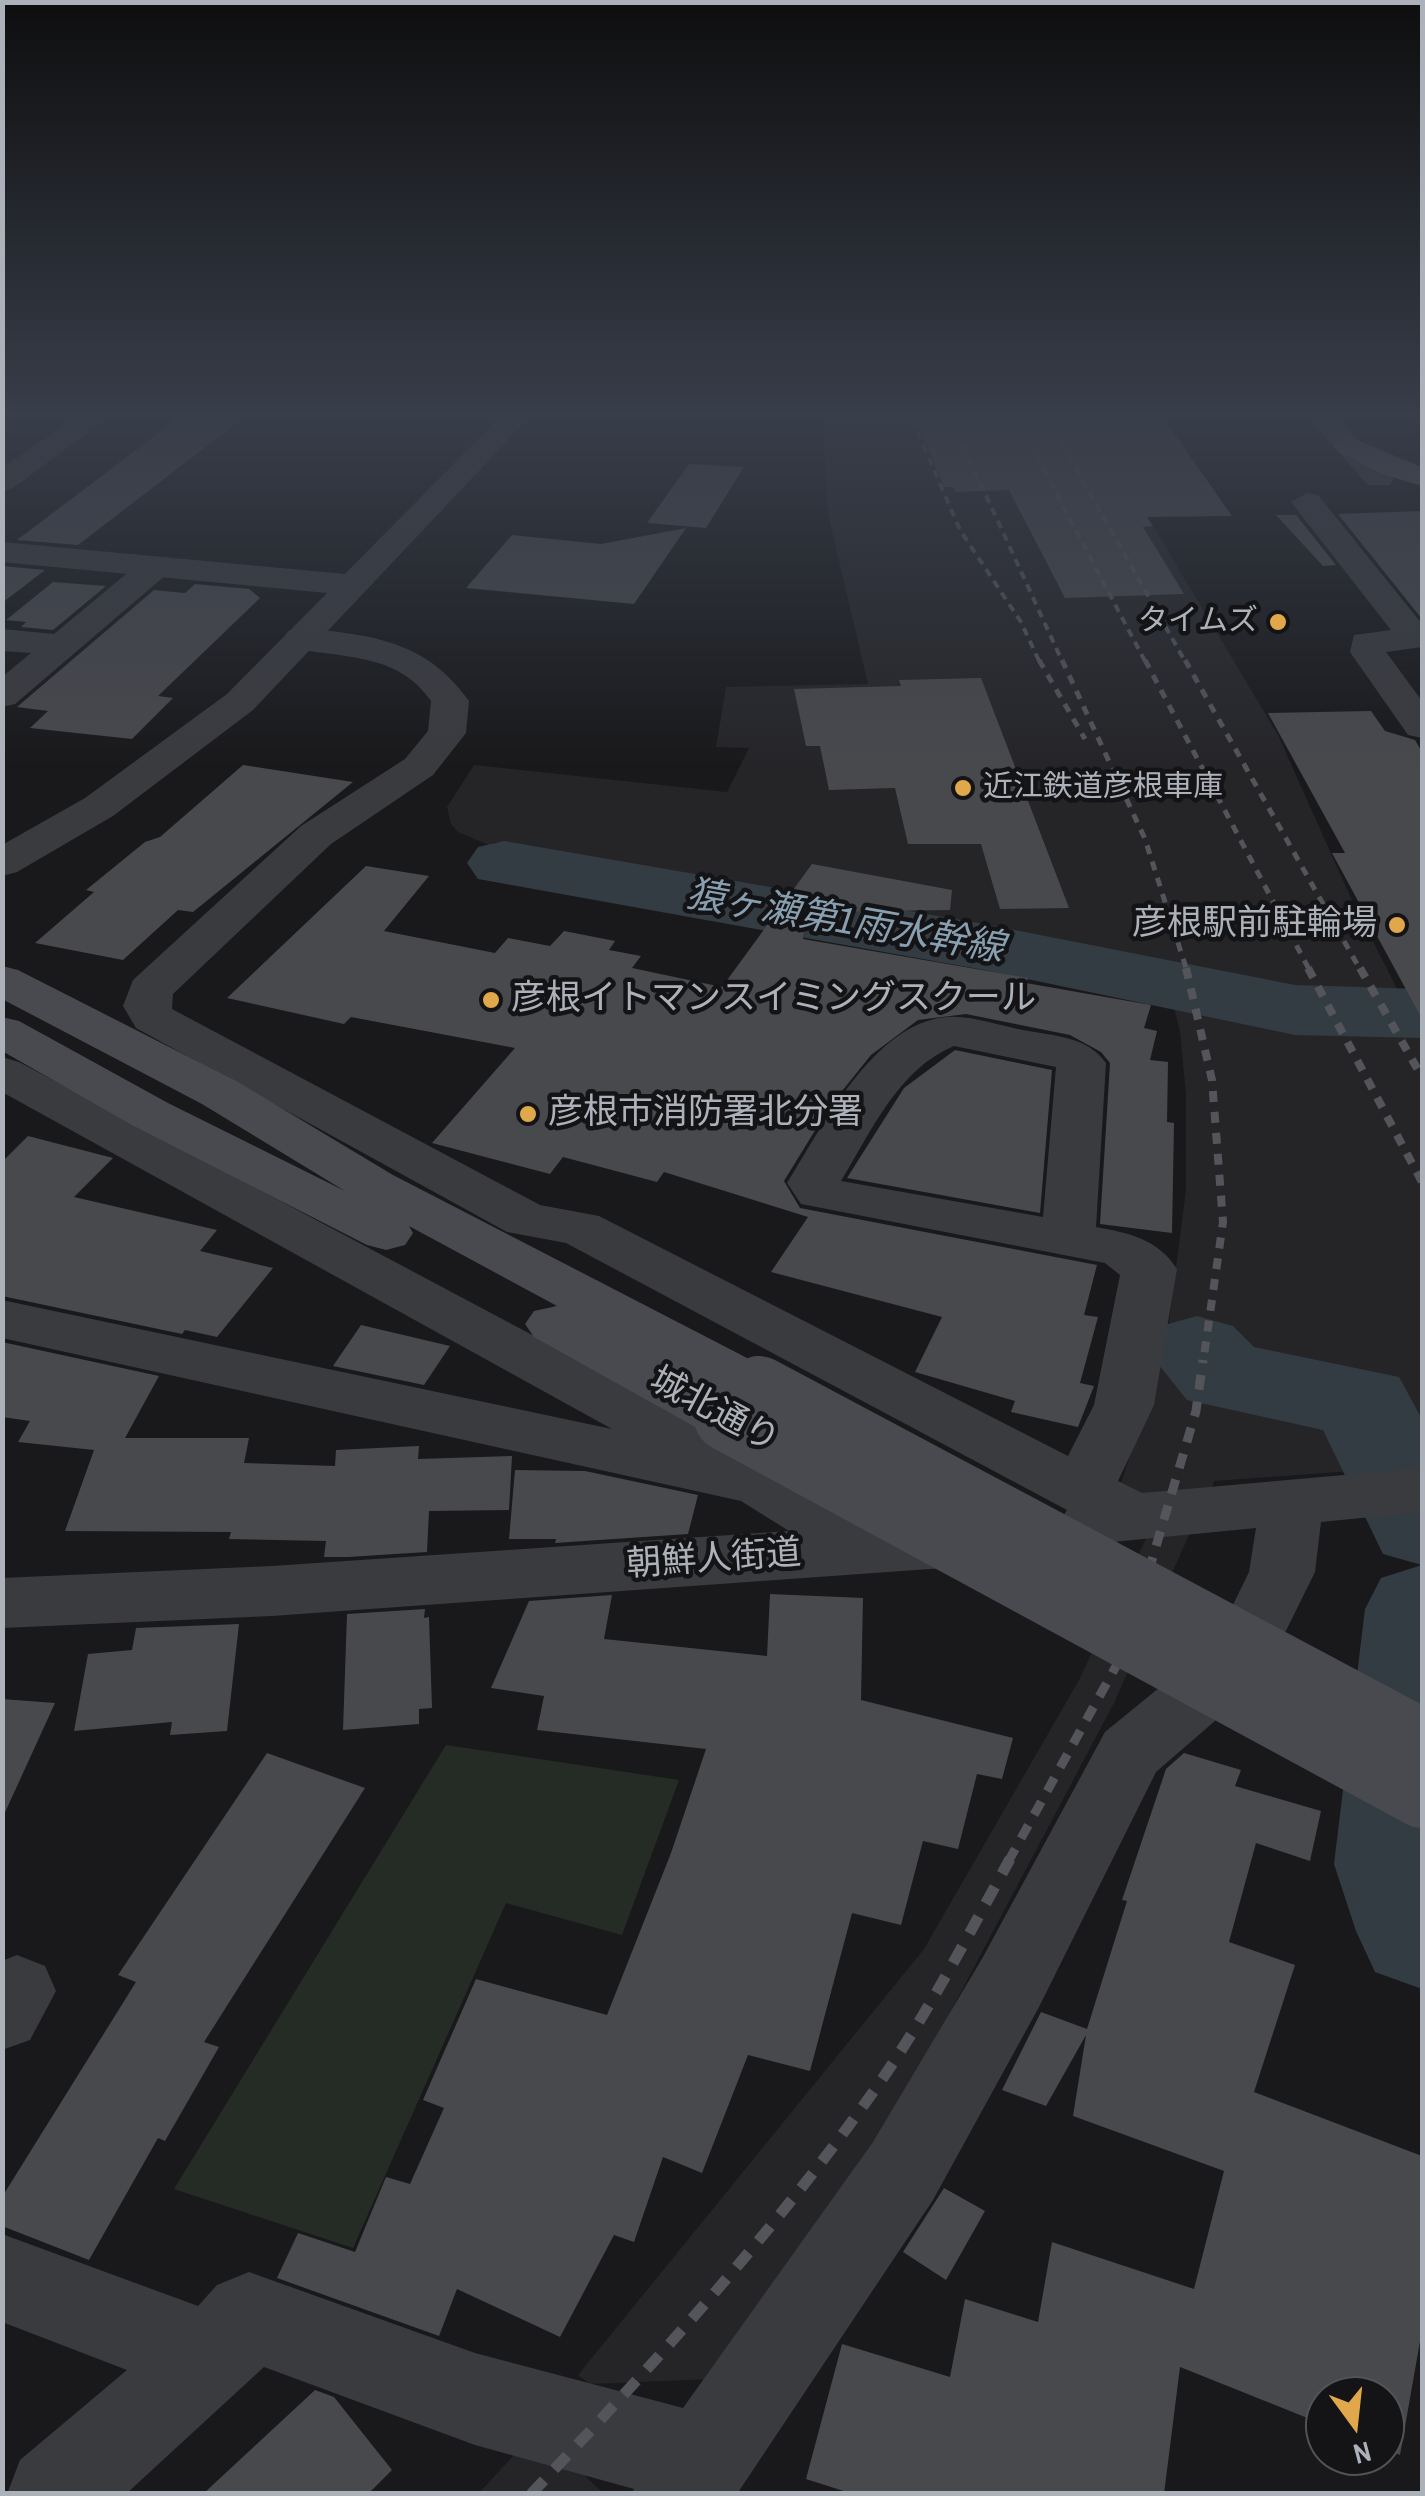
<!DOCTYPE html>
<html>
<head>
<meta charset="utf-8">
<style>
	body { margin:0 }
	#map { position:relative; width:1425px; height:2496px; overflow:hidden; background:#19191b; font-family:"Archivo Narrow",sans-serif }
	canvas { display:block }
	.frame { position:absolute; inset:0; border:5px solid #adb1b9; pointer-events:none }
	.north { position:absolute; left:1305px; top:2376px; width:100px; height:100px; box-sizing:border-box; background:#141416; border:2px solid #515357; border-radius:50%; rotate:165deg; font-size:28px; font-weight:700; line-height:40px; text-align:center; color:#adb1b9 }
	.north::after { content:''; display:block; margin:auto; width:35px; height:45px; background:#e0a84b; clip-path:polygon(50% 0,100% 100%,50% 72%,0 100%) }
</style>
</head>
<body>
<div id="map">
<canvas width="1425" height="2496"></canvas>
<div class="frame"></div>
<div class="north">N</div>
</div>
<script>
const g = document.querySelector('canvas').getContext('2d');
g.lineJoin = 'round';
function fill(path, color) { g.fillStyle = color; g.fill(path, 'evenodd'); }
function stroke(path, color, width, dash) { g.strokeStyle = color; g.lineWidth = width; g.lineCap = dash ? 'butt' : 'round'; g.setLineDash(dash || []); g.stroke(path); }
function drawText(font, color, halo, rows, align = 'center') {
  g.font = font + ' "Archivo Narrow","Noto Sans JP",sans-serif'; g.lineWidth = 9; g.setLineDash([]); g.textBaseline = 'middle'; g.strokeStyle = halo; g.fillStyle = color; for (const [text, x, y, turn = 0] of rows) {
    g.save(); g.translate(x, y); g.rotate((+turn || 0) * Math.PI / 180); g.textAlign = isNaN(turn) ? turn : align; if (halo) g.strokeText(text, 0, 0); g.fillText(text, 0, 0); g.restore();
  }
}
fill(new Path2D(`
	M822 419H1089L1278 735 1350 896 1422 1038V1466L1214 1481 1210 1495 1195 1505 1189 1535 1114 1703 909 2090 711 2379 590 2384 578 2375 924 1949 1079 1680 1150 1530 1121 1483 1166 1345 1186 1190V1095L1180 1031 1164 970 494 842 491 846 458 832 451 824 447 807 474 765 727 792 749 748 716 747 726 687 868 684 828 514Z
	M514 2455 582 2473 603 2493 478 2494Z`), '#252528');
fill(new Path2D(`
	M446 1745 679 1780 622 1935 506 1903 353 2248 174 2189Z`), '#252c26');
fill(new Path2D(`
	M504 841 984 924 1295 985 1422 989V1038L1295 1035 984 970 478 879 467 863 478 847Z
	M1197 1316 1233 1326 1254 1347 1399 1377 1422 1419V1989L1375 1972 1356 1931 1334 1864 1365 1609 1381 1578 1422 1565 1383 1554 1323 1430 1187 1400 1147 1350 1161 1326Z`), '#343c43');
fill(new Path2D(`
	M177 419H242L78 545 17 540Z
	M916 419H1164L1232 516 1147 517 1153 526 1143 527 1184 594 1065 598 1009 490 956 492 953 487H944Z
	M689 464 744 467 706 528 647 523Z
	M1422 511V619L1338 514Z
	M1276 515H1296L1336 565 1323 566Z
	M686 528 634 604 466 588 512 535 601 544Z
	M2 566 45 570 2 603Z
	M53 582 106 586 53 630 21 627 26 622 6 620Z
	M195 584 249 589 260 598 158 696 173 698 132 739 30 728 48 711 17 707 154 590 185 593Z
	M981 678 1069 908 1000 909 981 844H908L895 788 829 790 820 746H806L794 689 901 686 899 680Z
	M1371 711 1385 731 1415 740 1422 752V1019L1332 853H1345L1268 713Z
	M243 765 353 782 193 912 178 910 123 960 35 943 94 892 86 890 145 842 160 837Z
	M812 864 952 890 950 910 805 912 803 939 1028 978 1026 983 1151 1005 1144 1028 1157 1031 1150 1060 1168 1062 1167 1122 1174 1123 1172 1233 1100 1224 1110 1063 1101 1052 1070 1035 966 1014 918 1020 871 1055 830 1106 784 1181 800 1208 1097 1265 1084 1315 1098 1317 1080 1383 1094 1386 1078 1427 1011 1412 1015 1401 915 1372 942 1317 771 1272 808 1217 664 1172 657 1182 563 1157 550 1174 432 1143 515 1048 351 1017 344 1024 227 998 366 866 429 876 384 931 495 953 508 938 550 946 564 931 615 941 609 950 641 956 632 968 722 987Z
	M955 1050 1052 1070 1040 1213 847 1178 904 1088Z
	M28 1136 113 1158 74 1197 217 1230 200 1251 273 1268 217 1337 185 1330 182 1334 2 1296V1162Z
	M361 1325 450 1346 424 1385 333 1366Z
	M2 1342 159 1376 125 1438H249L244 1463 335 1466 336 1450 419 1446 418 1459 512 1456 509 1510 429 1511 427 1552 348 1557H324L326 1541 229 1539 231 1532 65 1531 94 1450 18 1442 30 1421 2 1417Z
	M515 1470 585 1471 698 1495 688 1534 555 1543 556 1539H509Z
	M770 1594 863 1598 861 1700 1013 1738 1002 1779 977 1774 958 1849 923 1841 901 1925 852 1913 810 2071 748 2055 702 2173 663 2157 634 2242 614 2235 560 2337 457 2289 439 2336 277 2278 298 2233 355 2252 386 2177 410 2184 444 2108 423 2100 476 1979 607 2015 671 1853 706 1749 537 1730 544 1696 491 1688 529 1601 612 1595 604 1639 767 1656Z
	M425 1609 424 1618 429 1617 432 1708 419 1709V1724L343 1730 347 1614Z
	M239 1624 227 1731 170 1735 172 1722 74 1731 88 1654 132 1650 136 1628Z
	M2 1699 55 1703 2 1819Z
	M267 1753 365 1788 204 2042 219 2047 165 2141 158 2138 89 2260 2 2226V2197L136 1982 118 1975Z
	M1184 1753 1241 1770 1235 1786 1321 1811 1310 1861 1256 1843 1229 1942 1295 1965 1254 2092 1422 2156V2330L1400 2455 1385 2449V2396H1325V2425L1180 2367 1164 2494H853L806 2479 842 2344 950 2377 965 2299 1038 2322 1052 2242 1194 2289 1224 2171 1073 2116 1086 2035 1046 2106 1002 2090 1041 2012 1087 2029 1127 1901 1122 1900 1166 1769Z
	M944 2188 985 2211 946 2280 903 2252Z
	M315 2390 334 2397 392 2470 368 2494H203Z`), '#48494d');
fill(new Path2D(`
	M1307 493 1318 495 1422 624V647L1386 652 1422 701V738L1408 735 1350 652 1354 635 1391 630 1291 502Z
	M155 557 167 560 172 567 167 574 15 704 2 707V677L31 653 2 651V629L54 634 143 560Z
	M301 628C371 635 426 640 469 701L466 733 433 775 331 844 173 994 172 1009 540 1205 599 1216 1068 1456 1094 1405 1120 1275 1105 1263 801 1204 787 1183C822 1128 873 1023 947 1017 971 1015 1000 1026 1023 1030 1054 1036 1087 1036 1106 1063L1096 1227C1129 1233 1158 1239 1177 1269L1154 1405 1118 1481 1142 1493 1422 1468V1512L1321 1522 1315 1572 1275 1653 1246 1694 1156 1772 1039 2007 933 2200 737 2494H632L634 2489 475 2445 264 2367 126 2494H7L20 2460 127 2370 2 2322V2234L198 2306 217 2285 249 2272 475 2353 683 2408 873 2142 983 1957 1105 1732 1198 1656 1226 1619 1249 1572 1256 1528 1092 1544 1069 1537 1060 1521 1067 1510 566 1243 507 1232 136 1028 123 1006 133 980 301 826 405 759 428 731 431 701C397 651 340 659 288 647L283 639 288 631ZM954 1046 1056 1067 1043 1217 841 1181C871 1132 898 1069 954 1046Z
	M2 1057 19 1062 726 1438 733 1455 781 1467 880 1525 972 1518 995 1525 1004 1542 995 1559 972 1566 272 1616 2 1628V1578L272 1566 789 1531 741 1501 2 1338V1300L612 1429 2 1092Z
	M17 1955 45 1966 56 1991 30 2040 2 2050V1961Z`), '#3a3b3f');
fill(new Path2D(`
	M73 419H106L13 488 2 491V468Z
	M498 419H528L253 710 113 816 17 872 2 876V845L85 798 227 694 327 593 2 562V542L345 574Z
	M1309 419H1339L1390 473 1394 479 1390 485H1368Z`), '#3a3b3f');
fill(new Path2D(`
	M2 966 18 970 238 1082 393 1175 780 1375 789 1389 780 1403 751 1407 757 1418 748 1433 727 1439 706 1433 534 1337 525 1324 534 1311 557 1306 409 1226 413 1233 405 1245 386 1250 367 1245 132 1125 2 1051V1017L19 1021 168 1103 345 1191 202 1104 2 999Z`), '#494a4f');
fill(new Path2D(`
	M1347 436 1422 467V486L1382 474 1337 451 1332 445Z`), '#57595e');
stroke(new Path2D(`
	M912 419 960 530 1021 622 1040 663
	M951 419 1063 663
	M1017 419 1146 663
	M1048 419 1186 663`), '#54555a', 4, [8, 6]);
stroke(new Path2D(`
	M1039 660 1085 739
	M1062 660 1145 839 1187 971
	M1145 660 1310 971
	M1185 660 1361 971`), '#54555a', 5, [9, 8]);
stroke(new Path2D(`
	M1186 968 1212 1080 1223 1222 1203 1363
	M1308 968 1422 1182
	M1360 968 1422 1077`), '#54555a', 8, [11, 10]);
stroke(new Path2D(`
	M1008 1862 1126 1648 1196 1411 1203 1360`), '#54555a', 9, [15, 12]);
stroke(new Path2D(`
	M531 2494C650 2368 770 2237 871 2095 924 2021 966 1939 1010 1859`), '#54555a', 11, [19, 15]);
stroke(new Path2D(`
	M759 1389 1422 1742
	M727 1418 1422 1795`), '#494a4f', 66);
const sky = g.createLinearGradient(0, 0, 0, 769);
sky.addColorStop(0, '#0e0e0f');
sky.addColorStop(0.54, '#383e4a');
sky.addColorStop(1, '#383e4a00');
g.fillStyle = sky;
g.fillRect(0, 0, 1425, 769);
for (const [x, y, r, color] of [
	[1278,622,10,"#e0a84b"],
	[963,788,10,"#e0a84b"],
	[1397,925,10,"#e0a84b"],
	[491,1000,10,"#e0a84b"],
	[528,1114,10,"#e0a84b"]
]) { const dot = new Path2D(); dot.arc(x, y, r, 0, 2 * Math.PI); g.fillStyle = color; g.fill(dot); stroke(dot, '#141416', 4); }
drawText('30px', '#adb1b9', '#141416', [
	["タイムズ",1258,622],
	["近江鉄道彦根車庫",983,788,"left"]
], 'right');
drawText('35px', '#adb1b9', '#141416', [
	["彦根駅前駐輪場",1377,925,"right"],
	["彦根イトマンスイミングスクール",511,1000],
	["彦根市消防署北分署",548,1114]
], 'left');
drawText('35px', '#adb1b9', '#141416', [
	["城北通り",714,1411,28],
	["朝鮮人街道",714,1560,-4]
]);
drawText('italic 38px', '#889fb0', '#141416', [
	["猿ヶ瀬第1雨水幹線",845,923,10]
]);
</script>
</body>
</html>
